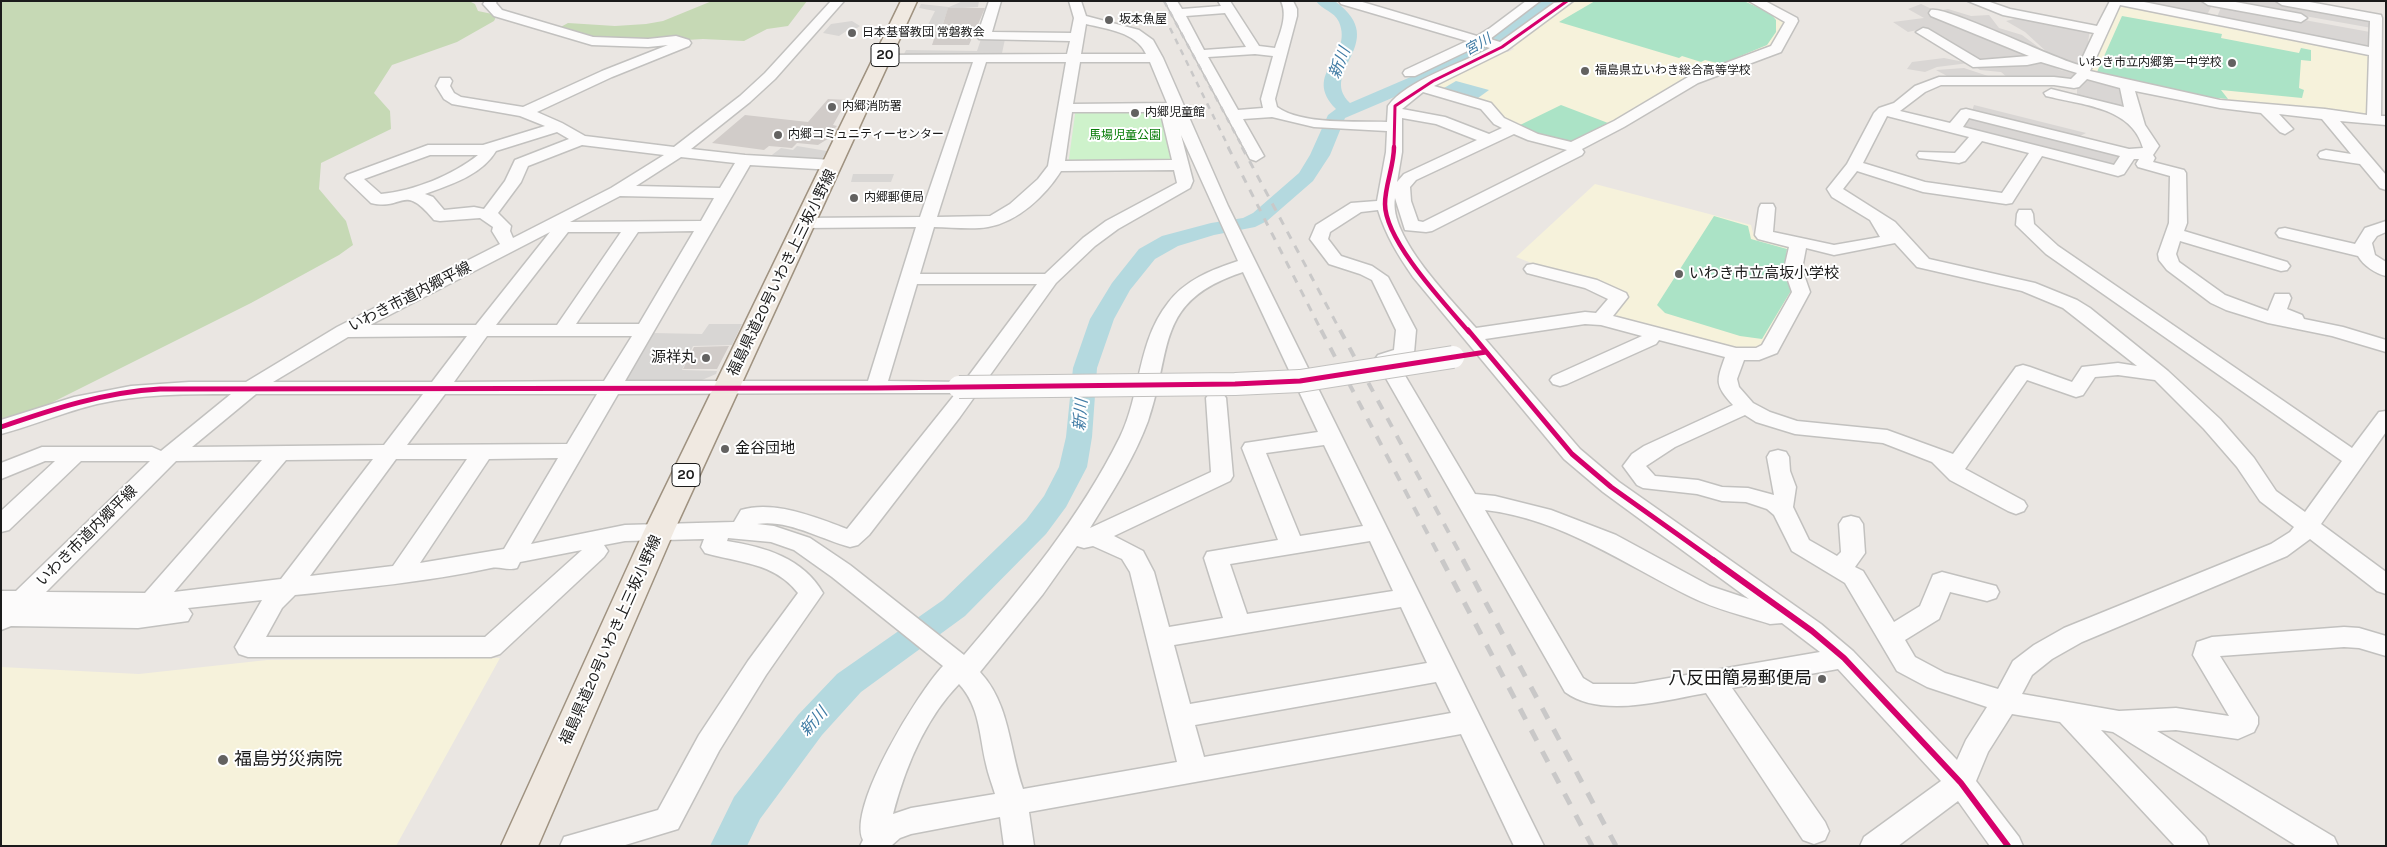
<!DOCTYPE html>
<html>
<head>
<meta charset="utf-8">
<style>
	body { margin:0 }
	#map { position:relative; width:2387px; height:847px; overflow:hidden; background:#eae6e2; font-family:Karla,sans-serif }
	canvas { display:block }
	.frame { position:absolute; inset:0; border:2px solid #1b1b1b; pointer-events:none }
</style>
</head>
<body>
<div id="map">
<canvas width="2387" height="847"></canvas>
<div class="frame"></div>
</div>
<script>
const g = document.querySelector('canvas').getContext('2d');
g.lineJoin = 'round';
function fill(path, color) { g.fillStyle = color; g.fill(path, 'evenodd'); }
function stroke(path, color, width, dash) { g.strokeStyle = color; g.lineWidth = width; g.lineCap = dash ? 'butt' : 'round'; g.setLineDash(dash || []); g.stroke(path); }
function drawText(font, color, halo, rows, align = 'center') {
  g.font = font + ' Karla,"Noto Sans JP",sans-serif'; g.lineWidth = 4; g.setLineDash([]); g.textBaseline = 'middle'; g.strokeStyle = halo; g.fillStyle = color; for (const [text, x, y, turn = 0] of rows) {
    g.save(); g.translate(x, y); g.rotate((+turn || 0) * Math.PI / 180); g.textAlign = isNaN(turn) ? turn : align; if (halo) g.strokeText(text, 0, 0); g.fillText(text, 0, 0); g.restore();
  }
}
fill(new Path2D(`
	M2136 1H2204L2213 3 2207 15Z
	M2220 1H2279L2371 18 2372 28Z
	M1921 4 1936 11 1948 9 1971 16 1989 15 1999 28 2022 35 2041 49 2037 52 2036 55 1980 62 1922 29 1908 32 1893 22 1924 18 1908 9Z
	M2222 5 2370 32 2369 46 2217 17Z
	M2023 17 2090 30 2084 66 2061 62V57L2049 54 2025 32 2006 21Z
	M1944 58 1969 63 1937 67 1925 72 1907 69 1912 62Z
	M2042 60 2060 70 2077 74 2071 78H2008L2001 72 1980 70 1973 65Z
	M1964 68 1991 77 1947 76 1936 70Z
	M2086 80 2097 83 2099 80 2121 86 2128 107 2077 95V85Z
	M1974 105 2086 133 2076 138 1972 111Z
	M1971 115 2121 154 2111 167 1959 128Z`), '#d9d6d4');
fill(new Path2D(`
	M1573 1H1753L1788 21 1776 45 1566 144 1541 137 1511 124 1498 113 1427 86 1498 52H1508L1514 49 1511 45 1525 37 1547 17Z
	M2122 3 2370 54 2366 115 2208 99 2090 72Z
	M1595 184 1751 225 1754 237 1790 248 1795 289 1761 349 1749 351 1617 317 1613 311 1625 299 1516 257Z
	M500 658 396 846H1V667L139 674 267 660Z`), '#f6f2db');
fill(new Path2D(`
	M963 1H979L978 7 948 9 942 26H962L960 33 909 32 910 30 927 27 935 11 919 8 921 4 949 7Z
	M852 21 860 26 857 28H851L839 36 823 33 831 24Z
	M981 39H1005L1001 58H902L906 50 977 51Z
	M797 146 827 151 820 162 768 158 781 148 793 150Z
	M853 174H894L891 182H851Z
	M709 324H742L732 345 693 346 682 370 717 371 716 374 702 380 626 381 653 333 702 334Z`), '#d8d6d4');
fill(new Path2D(`
	M1 1H469L475 4 478 11 497 15 494 21 457 42 392 65 374 93 390 111 391 129 321 163 319 189 346 221 353 245 339 255 251 303 1 428Z
	M712 1H807L788 26 767 29 744 41 703 39 653 42 600 40 557 29 568 23 615 26 646 24 663 21Z`), '#c6d9b5');
fill(new Path2D(`
	M1076 107H1166L1181 165 1068 166Z`), '#cef2cb');
fill(new Path2D(`
	M1595 1H1744L1770 13 1776 20V32L1767 45 1721 64 1705 60 1701 62 1682 56 1679 58 1559 22Z
	M2122 16 2222 34 2221 38 2299 53 2301 48 2311 50V61L2301 60 2299 88 2304 90 2302 98 2221 90 2228 99 2207 97 2103 75 2097 72Z
	M1561 105 1608 123 1570 142 1544 136 1518 126Z
	M1714 216 1748 226 1751 239 1787 249 1785 265 1792 289 1762 339 1740 336 1665 313 1657 305Z`), '#abe3c6');
fill(new Path2D(`
	M1456 81 1489 90 1478 98 1444 88Z`), '#b4d9df');
fill(new Path2D(`
	M1316 1 1336 2C1391 43 1317 71 1350 103L1413 76 1507 24 1542 1H1560L1519 30 1425 84 1345 118 1330 155 1313 181 1267 221 1255 227 1214 235 1178 246 1155 259 1130 290 1114 319 1097 368 1092 437 1087 467 1066 507 1046 534 965 616 861 692 822 735 760 819 747 846H710L734 797 798 715 837 674 943 600 1026 520 1044 496 1059 467 1066 437 1073 368 1090 319 1112 283 1139 249 1162 236 1211 223 1243 218 1253 213 1299 173 1310 155 1328 115 1336 109C1301 73 1354 58 1339 22 1334 11 1322 10 1316 1Z`), '#b4d9df');
fill(new Path2D(`
	M948 8H985L969 45H932L936 33H940Z
	M828 99 847 100 833 125 837 126 834 129H837L834 135 818 145 797 143 792 148 769 146 764 150 712 143 745 115 808 122Z
	M729 346 717 369H683L694 347Z`), '#d1ccc9');
const minor = new Path2D(`
	M485 1H497L496 3 502 10 593 37 648 39 676 36 689 40 691 43 689 46 612 77 537 112 562 123 585 136 674 147 740 96 765 73 831 1H844L775 79 750 102 691 149 745 155 833 160 839 162 841 165 839 168 833 170 750 165 625 381H868L916 227 803 228 797 227 794 223 797 219 803 218 920 217 973 62H883L878 61 876 58 878 55 1067 54 1070 41 979 39 977 36 989 1H1001L992 32 1071 33 1074 18 1069 1H1081L1086 16 1139 30 1153 40 1163 58 1228 206 1544 846H1514L1461 734 1029 812 1034 846H1004L1000 817 911 834 900 838 891 846H860L863 840C847 807 919 691 943 666L832 577 794 550 771 542 728 538 727 541C765 547 803 558 823 593L766 675 719 751 678 829 622 846H560L564 837 658 810 699 735 748 661 798 593C774 562 739 563 705 553L701 547 704 539 625 541 604 545 608 551 604 557 500 654 491 657H248L239 654 235 647 262 600 188 608 192 614 188 621 138 628 11 626 1 630V591H16L150 461H81L9 530 1 532V511L55 461H45L1 479V463L42 447H152L161 451 231 394C186 394 141 394 97 404 64 412 34 425 1 434V420L74 397 131 386 189 382H246L337 327 500 244 492 231 493 227 480 218 440 221 434 220C402 182 405 211 371 203L345 178 347 175 428 145H483L545 126 520 116 452 104 444 99 436 86 440 78H450L452 81 450 86 454 93 461 97 523 107 602 71 668 45 648 47 592 45 494 16 483 4ZM1086 24C1107 29 1136 32 1146 54H1081ZM986 62H1066L1048 166 1038 179 1010 204 990 216 937 217ZM1080 62H1150L1167 103 1073 104ZM1072 112H1162L1161 114 1172 160 1065 161ZM557 132 569 139 515 160 505 181 484 209 474 207 444 210 433 197 425 194C450 185 482 175 496 151ZM1181 135 1238 261C1211 270 1185 280 1168 303 1137 342 1141 394 1120 437 1080 518 1022 587 964 655L850 565 810 538 774 526 757 524C788 519 820 539 850 547L858 545 869 535 960 417 1056 283 1095 246 1118 229 1190 188 1193 181ZM582 145 664 155 611 188 513 238 510 231 511 226 498 213 521 182 528 166ZM430 155H478C453 175 414 191 381 194L364 179ZM681 157 735 163 720 188 636 186ZM1174 170 1177 183 1106 221 1083 238 1045 274H920L934 227C951 227 971 230 988 227 1018 222 1046 195 1061 171ZM620 196 714 198 701 221 570 222ZM694 231 639 324H576L638 232ZM550 232 476 325H370ZM568 232H621L557 325H496ZM1243 272 1318 432 1245 443 1242 448 1278 540 1207 552 1204 558 1223 618 1169 627 1154 572 1143 551 1114 536 1230 481 1233 476 1226 398 1223 394 1216 392 1209 394 1206 398 1211 472 1090 528C1111 494 1134 459 1148 421 1173 349 1154 301 1243 272ZM917 284H1037L964 382 888 381ZM467 336 432 382H273L348 337ZM487 336H632L604 381 454 382ZM872 393H956L847 529C816 517 774 500 741 510L734 522 625 525 531 544 618 394ZM256 394H423L384 445 192 447ZM445 394H597L567 444 407 445ZM1324 445 1363 526 1300 536 1266 453ZM558 458 504 549 420 563 489 459ZM373 459 281 579 174 592 286 460ZM396 459H467L393 566 310 576ZM262 460 145 593 46 592 176 461ZM1370 541 1393 591 1247 614 1230 564ZM1077 546 1084 548 1093 546 1122 559 1130 572 1177 762 1023 789C1009 749 1010 704 980 672L1043 594ZM582 550 485 637H266L282 608 295 595C361 588 426 582 491 568 501 566 506 571 517 568L520 562ZM1401 607 1427 663 1190 704 1174 645ZM1436 682 1451 713 1204 757 1195 725ZM959 684C980 707 979 734 986 764 988 774 992 784 995 794L911 808 893 814C905 768 925 719 959 684Z
	M1165 1H1177L1182 9 1221 6 1218 1H1230L1259 46 1275 48C1280 33 1288 16 1281 1H1293L1297 9V16L1275 99 1277 107C1301 125 1357 121 1387 122L1388 106C1405 81 1463 63 1490 48L1480 45 1415 76H1405L1403 73 1405 70 1467 41 1341 4 1339 1H1359L1477 36 1490 28 1526 1H1540L1490 39 1500 42 1554 3 1573 1 1507 50 1434 86 1491 103 1504 118 1538 134 1571 142 1614 121 1688 77 1771 46 1785 22 1749 1H1765L1797 18 1798 21 1781 52 1698 83 1624 127 1582 149 1584 152 1582 155 1432 231 1426 232 1405 230 1395 198C1388 237 1452 300 1476 328L1585 312 1596 313 1608 299 1585 288 1527 273 1524 269 1527 265 1533 264 1597 280 1626 293 1628 297 1613 316 1736 348H1756L1762 345 1792 292 1784 269 1789 247 1758 239 1755 235 1759 208 1761 204H1773L1775 208 1773 232 1834 245 1880 237 1870 220 1832 197 1827 189 1847 164 1874 113 1879 108 1894 103 1915 86 1939 77H2054L2071 79 2077 73 2041 62 2027 65 1973 67 1916 32 1923 28 1928 29 1980 60 2029 56 1931 16 1929 13 1931 10C1946 6 2052 58 2079 65L2094 33 2003 15 1968 1H1987L2010 9 2097 26 2110 1H2139L2369 47 2370 21 2282 5 2276 1H2304L2381 15 2382 18 2381 116H2386V125L2340 121 2386 175V190L2380 188 2360 164 2320 158 2318 155 2320 152 2326 150 2351 154 2322 119 2279 114 2293 129 2285 134 2280 132 2261 113 2220 108 2135 91 2145 125 2159 146 2153 155 2155 158 2153 162 2184 170 2186 173 2187 223 2184 231 2287 262 2290 266 2287 270 2281 271 2180 241 2176 254 2179 262 2225 295 2268 311 2275 294H2289L2291 298 2287 309 2302 315 2304 319 2343 327 2386 340V352L2332 336 2268 323 2226 310 2211 303 2167 270 2159 260 2158 254 2169 223 2170 176 2138 167 2136 164 2139 159H2134L2124 174 2118 176 2042 156 2012 203 2006 204 1923 192 1857 171 1843 189 1895 222 1929 259 2035 283 2077 300 2090 308 2168 371 2220 419 2254 458 2276 491 2305 512 2342 461 2046 254 2016 225 2017 214 2019 210H2031L2033 214 2034 224 2058 246 2352 448 2379 412 2386 411V432L2321 524 2386 572V594L2377 591 2310 539 2287 556 2082 642 2052 659 2032 675 2022 694 2119 711 2176 708 2229 716 2193 655 2197 642 2212 637 2344 627 2359 628 2386 636V656L2359 648 2344 647 2220 656 2258 717V724L2254 732 2238 739 2176 730 2157 731 2334 837 2338 846H2297L2113 732 2101 730 2205 837 2209 846H2175L2060 722 2012 714 1988 752 1976 781 2019 837 2023 846H1990L1958 801 1898 846H1860L1864 837 1941 781 1838 669 1732 688 1825 822 1829 831 1825 840 1814 844 1803 840 1706 693C1665 700 1601 719 1565 692L1375 359 1378 355 1394 350 1396 330 1372 280 1360 274 1329 264 1310 239 1316 225 1351 203 1377 201 1386 152 1387 131 1314 127 1272 117 1243 119 1264 156 1256 161 1250 159ZM2120 5 2369 55 2367 115 2325 109 2220 100 2090 71ZM1225 13 1246 47 1204 50 1186 16ZM1255 54 1273 56 1261 99 1263 108 1238 110 1208 57ZM2087 79 2120 88 2124 107 2051 89 2044 93 2046 96C2082 105 2132 107 2143 148L2129 149 1966 109 1961 110 1950 123 1900 111 1925 92 1941 85H2054L2074 88 2079 87ZM1423 92 1481 109 1494 124 1502 128 1489 134 1445 117 1402 109ZM1887 116 1969 137 1955 153 1919 152 1917 155 1919 158 1959 163 1965 161 1982 141 2029 153 2002 193 1925 182 1863 163ZM1402 118 1436 124 1477 140 1404 174 1397 182 1402 152ZM1969 118 2120 156 2114 165 1963 127ZM1514 134 1528 140 1567 150 1423 222 1418 221 1411 201 1410 187 1416 180ZM1378 210C1386 236 1398 255 1413 277L1564 459 1603 492 1749 599 1710 586 1616 535 1551 510 1495 496 1475 494 1397 362 1411 357 1414 353 1416 330 1388 277 1372 266 1341 256 1328 239 1330 232 1361 212ZM1895 243 1917 267 2022 291 2063 308 2137 366 2118 363 2082 367 2072 382 2030 367 2023 365 2016 367 1953 454 1887 430 1797 421 1770 412 1753 403 1739 387 1737 379 1744 360H1759L1777 353 1810 292 1802 269 1806 248 1834 255ZM1585 324 1601 325 1642 336 1553 376 1550 380 1553 384 1560 386 1567 384 1656 344 1659 340 1725 357C1716 382 1715 385 1733 405L1644 446 1632 454 1623 466 1637 485 1643 488 1697 494 1722 501 1746 502 1767 509 1774 515 1792 551 1845 583 1897 671 1927 687 1987 707 1966 740 1957 760 1853 651 1821 624 1619 482 1580 449 1485 339ZM2118 375 2155 380 2204 429 2237 467 2260 501 2294 527 2290 532 2271 544 2064 628 2034 645 2013 661 1998 689 1945 673 1915 657 1905 640 1939 619 1950 592 1987 601 1996 598 1999 592 1996 586 1942 572 1933 575 1920 606 1894 622 1863 571 1855 567 1865 553 1863 524 1859 518 1851 516 1843 518 1839 524 1841 552 1837 556 1809 540 1793 507 1796 487 1790 471 1789 457 1786 452 1778 450 1770 452 1767 457 1774 495 1748 488 1722 487 1698 480 1655 476 1646 466 1675 447 1745 415 1756 422 1795 434 1883 443 1932 462 1950 480 2008 511 2016 514 2024 511 2027 506 2024 501 1965 469 2027 380 2076 397 2083 395 2095 377ZM1485 510C1562 519 1624 564 1691 597 1715 609 1744 616 1770 624L1782 623 1820 652 1634 684H1593L1583 678Z
	M2202 1H2230L2301 14 2307 18 2301 22 2208 5Z
	M2386 221V232L2377 236 2372 243 2375 255 2386 262V276C2376 274 2363 265 2358 256L2279 237 2276 233 2279 229 2285 228 2355 244 2365 228Z`);
const major = new Path2D(`
	M901 1H917L674 531 538 846H501L644 531Z`);
stroke(minor, '#c2c1bf', 3);
stroke(major, '#9f9280', 3);
fill(minor, '#fcfbfb');
fill(major, '#f0e9e1');
stroke(new Path2D(`
	M1164 1 1243 148
	M1170 28 1229 148`), '#c9c8c8', 2.5, [6, 6]);
stroke(new Path2D(`
	M1228 147 1322 332
	M1242 147 1341 332`), '#c9c8c8', 3, [8, 8]);
stroke(new Path2D(`
	M1321 330 1442 561
	M1340 330 1464 561`), '#c9c8c8', 4, [10, 10]);
stroke(new Path2D(`
	M1442 560 1592 846
	M1463 560 1616 846`), '#c9c8c8', 5, [12, 12]);
const minorBridge = new Path2D(`
	M959 387 1235 384 1300 381 1453 357`);
stroke(minorBridge, '#c2c1bf', 24, []);
stroke(minorBridge, '#fcfbfb', 22);
stroke(new Path2D(`
	M1394 148 1395 106 1433 81 1502 47 1567 1`), '#d6006c', 3);
stroke(new Path2D(`
	M1394 147C1394 166 1385 185 1385 204 1385 241 1445 304 1469 332`), '#d6006c', 4.5);
stroke(new Path2D(`
	M1468 330 1572 454 1611 487 1715 561
	M1 427C53 409 105 392 160 389L876 388 1235 384 1300 381 1486 352`), '#d6006c', 5);
stroke(new Path2D(`
	M1713 560 1812 631 1844 658 1961 783 2008 846`), '#d6006c', 6);
for (const [x, y, r, color] of [
	[1109,20,5,"#636261"],
	[852,33,5,"#636261"],
	[2232,63,5,"#636261"],
	[1585,71,5,"#636261"],
	[832,107,5,"#636261"],
	[1135,113,5,"#636261"],
	[778,135,5,"#636261"],
	[854,198,5,"#636261"],
	[1679,274,5,"#636261"],
	[706,358,5,"#636261"],
	[725,449,5,"#636261"],
	[1822,679,5,"#636261"],
	[223,760,6,"#636261"]
]) { const dot = new Path2D(); dot.arc(x, y, r, 0, 2 * Math.PI); g.fillStyle = color; g.fill(dot); stroke(dot, '#fff', 2); }
drawText('12px', '#1b1b1b', '#fff', [
	["坂本魚屋",1119,20],
	["日本基督教団 常磐教会",862,33],
	["いわき市立内郷第一中学校",2222,63,"right"],
	["福島県立いわき総合高等学校",1595,71],
	["内郷消防署",842,107],
	["内郷児童館",1145,113],
	["内郷コミュニティーセンター",788,135],
	["内郷郵便局",864,198]
], 'left');
drawText('12px', '#067b06', '#fff', [
	["馬場児童公園",1125,136]
]);
drawText('italic 14px', '#417ca5', '#fff', [
	["宮川",1478,45,-30]
]);
for (const [x, y, w] of [
	[885,55,28],
	[686,475,28]
]) { const box = new Path2D(); box.roundRect(x - w / 2, y - 11.5, w, 23, 4); g.fillStyle = '#fff'; g.fill(box); stroke(box, '#1b1b1b', 1); }
drawText('bold 14px', '#1b1b1b', null, [
	["20",885,55],
	["20",686,475]
]);
drawText('15px', '#1b1b1b', '#fff', [
	["福島県道20号いわき上三坂小野線",782,273,-64],
	["いわき市道内郷平線",410,297,-27],
	["いわき市道内郷平線",87,536,-45],
	["福島県道20号いわき上三坂小野線",611,640,-66]
]);
drawText('15px', '#1b1b1b', '#fff', [
	["いわき市立高坂小学校",1689,274],
	["源祥丸",696,358,"right"],
	["金谷団地",735,449]
], 'left');
drawText('italic 16px', '#417ca5', '#fff', [
	["新川",1340,63,-69],
	["新川",1081,415,-85],
	["新川",814,722,-49]
]);
drawText('18px', '#1b1b1b', '#fff', [
	["八反田簡易郵便局",1812,679],
	["福島労災病院",234,760,"left"]
], 'right');
</script>
</body>
</html>
